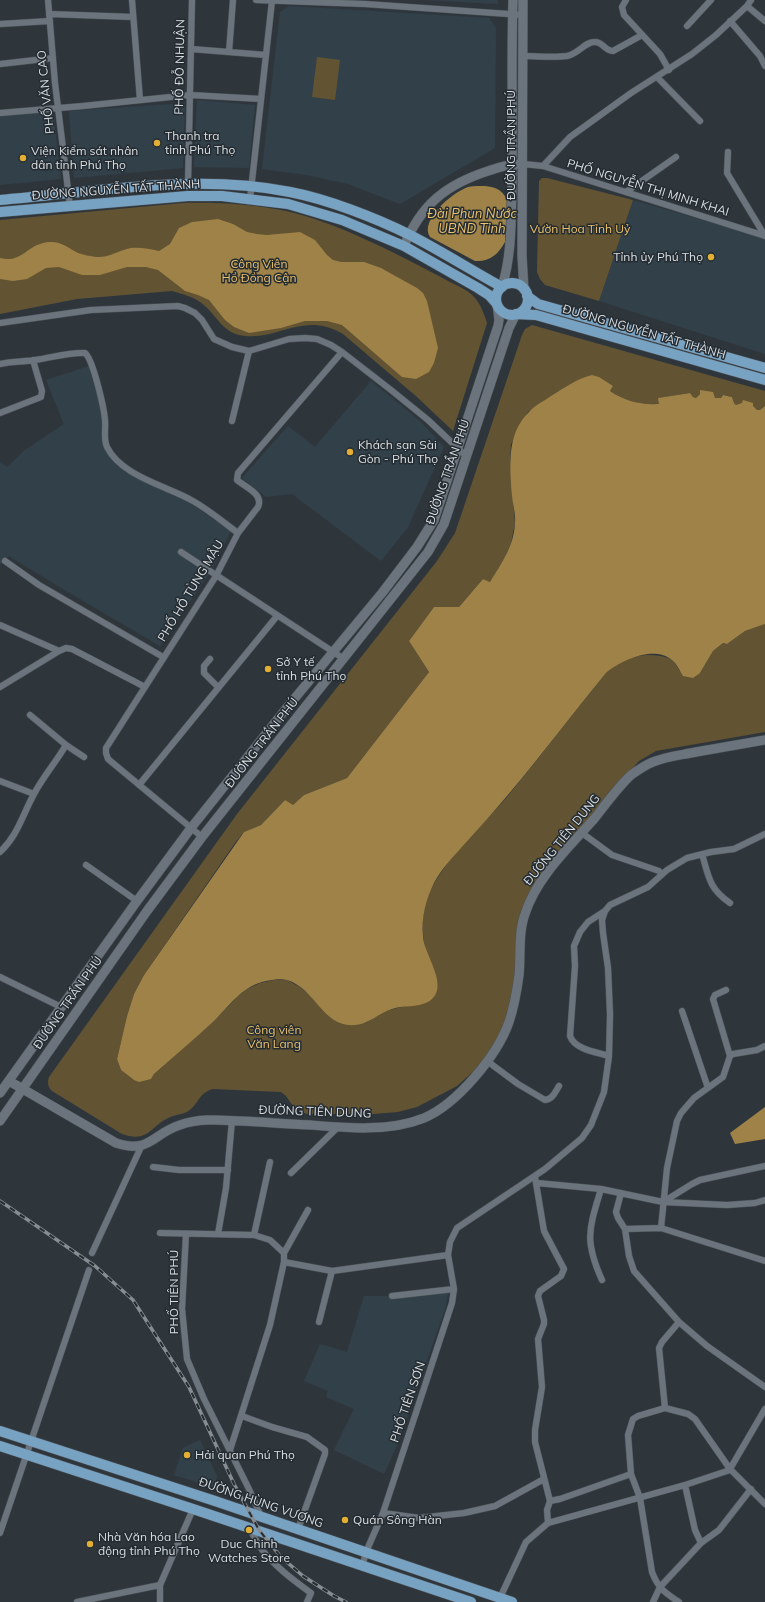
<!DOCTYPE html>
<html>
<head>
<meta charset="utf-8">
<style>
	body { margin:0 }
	canvas { display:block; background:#2e363c }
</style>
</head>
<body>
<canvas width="765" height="1602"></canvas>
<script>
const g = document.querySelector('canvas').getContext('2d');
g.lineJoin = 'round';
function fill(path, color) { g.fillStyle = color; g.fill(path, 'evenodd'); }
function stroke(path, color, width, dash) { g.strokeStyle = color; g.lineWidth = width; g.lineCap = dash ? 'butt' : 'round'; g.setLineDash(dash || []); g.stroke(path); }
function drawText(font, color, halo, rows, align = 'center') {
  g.font = font + ' Mulish,sans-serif'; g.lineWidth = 3; g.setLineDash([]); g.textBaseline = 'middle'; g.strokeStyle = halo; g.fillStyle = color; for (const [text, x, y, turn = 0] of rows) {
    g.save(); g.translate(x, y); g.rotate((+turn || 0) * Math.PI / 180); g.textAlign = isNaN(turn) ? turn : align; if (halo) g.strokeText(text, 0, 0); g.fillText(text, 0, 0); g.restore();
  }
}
fill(new Path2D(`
	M428 0H498V4Z
	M289 6 489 18 496 28 495 148 400 204 348 184 307 175 262 169 280 12Z
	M197 100 255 105 249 168 194 167Z
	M185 103 183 168 74 178 69 111Z
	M53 111 61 179 0 185V116Z
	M633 200 765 238V354L599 301Z
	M89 366 101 408 103 421 101 434 103 442 124 469 138 479 184 499 231 531 211 571 160 646 63 589 9 556 0 565V462L7 467 25 450 64 424 46 380Z
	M371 381 420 421 444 447 408 527 381 561 292 494 266 497 242 478 288 426 315 447Z
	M448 1292 446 1306 397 1445 384 1474 334 1450 354 1409 326 1397 328 1391 304 1381 320 1344 347 1352 364 1296H387L390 1299Z
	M200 1440 217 1476 214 1488 174 1475 183 1448Z`), '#32404a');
fill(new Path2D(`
	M317 57 340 60 335 100 312 97Z
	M542 178H547L633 200 599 301 545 285 540 279 537 272 539 181Z
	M183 203C217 202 252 204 286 211 336 222 393 252 439 276 450 283 467 288 475 298 481 305 484 314 487 323L453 431 417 397 343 334C302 310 277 343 239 335 221 331 215 312 200 302 192 296 182 294 172 291L77 299 0 314V220Z
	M532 325 765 391V406L760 410H757C749 404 747 403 736 405L734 403 732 397 723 395 721 398H715L712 394 701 391 700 394 696 398 693 397 690 393 659 398V404C640 405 625 401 610 391L613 386 578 380 541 403 528 412 511 444 510 460 515 523 511 543 505 558 490 582 483 579 459 607H434L409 641 429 672 347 778 304 795 293 806 285 800 261 825 244 832 235 843 144 975 134 994 127 1016 117 1059 121 1070 134 1080 151 1079 154 1074 213 1022 237 997 247 989 260 983 274 980H287L300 987 309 995 326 1013 365 1023 385 1011 406 1006 431 964C423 945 420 926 425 905 436 866 481 827 507 797 541 756 572 714 606 673 621 659 640 652 661 656 665 657 670 658 673 661 676 664 678 668 680 671L700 673 713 651 723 643 727 644 745 631 765 624V732L656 751 639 761 602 803 532 892 508 1018 488 1055 476 1069 457 1086 417 1107 398 1112 373 1114H307L295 1109 286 1096 281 1092 213 1089C199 1093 200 1101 191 1109 184 1115 176 1114 168 1118 150 1127 148 1143 122 1134L52 1091C48 1087 47 1083 49 1077L237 814 437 561 455 533 522 335 525 329Z`), '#625332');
fill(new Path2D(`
	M480 186C492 186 502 188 507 200L505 242C498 255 489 262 475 261L430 237C419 220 453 192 468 187 471 186 476 186 480 186Z
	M218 219 233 224 247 232 257 234 267 235 300 232 315 240 327 255 333 260 341 262H364L381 268 417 288 423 293 427 301 438 348 434 363 429 372 416 379 402 377 342 325 327 321H305L281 328 249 333 234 327 225 320 209 300 198 295 185 291 158 270 146 267H127L100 275H82L59 267 46 268 27 279 13 281 0 279V258C23 264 27 243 50 242 60 241 69 248 78 253 83 255 91 256 96 257 109 258 119 250 131 248 140 247 150 249 159 251L170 244 179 228 192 222Z
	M592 375 599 377 613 386 610 391C625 401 640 405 659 404L658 398 690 393 693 397 696 398 700 394V390L713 392 715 398H721L723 395 732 397 734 403 736 405 742 403 743 400 753 403V406L757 410H760L765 406V624L745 631 727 644 723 643 713 651 700 673 693 678 683 676C680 671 677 664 672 660 654 645 621 660 606 673 572 714 541 756 507 796 492 814 476 831 461 848 451 859 441 870 434 883 426 899 421 918 423 936 424 956 452 988 428 1002 417 1008 403 1005 392 1009 379 1013 369 1024 355 1025 323 1028 315 988 287 980 280 978 269 980 262 982 241 988 229 1006 214 1021 195 1039 174 1056 154 1074L151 1079 139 1082 134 1080 121 1070 117 1059 127 1016 134 994 144 975 244 832 261 825 285 800 293 805 304 795 347 778 429 672 409 641 434 607H459L483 579 490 582C501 564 514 546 515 523 516 515 513 505 512 496 510 467 506 434 529 412 535 405 544 401 551 396 564 388 578 378 592 375Z
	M765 1107V1139L735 1144 730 1133Z`), '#9e8248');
const street = new Path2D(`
	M48 0 55 83 70 206
	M132 0 140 100
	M256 0 365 4 523 15
	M626 0 622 7 624 15 660 54 669 70
	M747 6 765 21
	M49 14 133 17
	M730 21 760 56 765 66
	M0 24 50 21
	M687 26 711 0
	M191 49 266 55
	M229 52 233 0
	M523 56C537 56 554 58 567 56 580 53 584 42 595 42 603 42 605 51 613 51L642 35
	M0 64 53 58
	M657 77 700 121
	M0 113 83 106 190 95 261 99
	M728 152 727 173 765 236
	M523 164 543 166 765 236
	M543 166 570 137 631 93 692 54 716 35 747 6 751 0
	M188 183 192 0
	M626 192 676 157
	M250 199 272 1
	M0 323 91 310 178 306 185 308 195 313 202 320 214 339 232 347 249 351 289 339 305 338 317 339 331 345 342 352 391 390 428 420 467 457
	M0 364C12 361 23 362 35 360 51 358 68 352 85 353 93 359 104 408 105 420 106 429 103 438 107 447 121 476 167 486 193 501 209 510 223 522 238 533
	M0 413 41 397 42 391 33 360
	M232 421 249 351
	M181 552 344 659
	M5 561 39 585 163 657
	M0 625 59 651
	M210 659 204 666V673L218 687
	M0 687 59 651 66 648 72 649 145 687
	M30 715 66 745
	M0 781 34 794
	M139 785 277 616
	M582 833 612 855 659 871 662 874
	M202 837 108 759 106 753V748L216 576 238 533 258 507C264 494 245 487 237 480L238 473 342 352
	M0 852C18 835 22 816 34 794 43 777 56 762 66 745L84 757
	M702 854C709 878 709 888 730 903
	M86 865 137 901
	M605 911 588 922 580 932 574 946 575 966 570 1036C575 1050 597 1052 609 1056
	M0 977 61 1007
	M682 1011 708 1088
	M730 1056 733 1054 757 1050 765 1046
	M487 1061 518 1084 545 1100C553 1099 555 1092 559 1086
	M153 1167 179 1170H228
	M291 1173 338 1127
	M535 1177 544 1231 564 1269 561 1276 540 1291 538 1296 544 1320V1324L538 1339 542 1387 535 1430V1442L550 1501 547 1510 548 1523
	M537 1183 601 1189 663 1202 727 1205 755 1203 765 1200
	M601 1189C589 1229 584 1240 602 1280
	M621 1193 616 1212 618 1218 625 1229 629 1256 634 1271 679 1322 707 1346 765 1387
	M663 1202 692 1184 700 1180 765 1166
	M661 1228 667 1168 677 1121 681 1113 694 1098 723 1077 730 1056 713 999 715 995 726 990
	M625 1229 661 1228 765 1261
	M160 1233 254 1235 270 1240 284 1253V1262L332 1271 448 1255
	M186 1234 182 1309 187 1359 204 1399 248 1487 261 1516
	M218 1234 226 1188 232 1120
	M254 1235 270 1162
	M92 1253 141 1147
	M284 1253 308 1210
	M392 1296 454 1289
	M319 1322 332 1271
	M665 1408 659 1348 662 1342 679 1322
	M242 1416 272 1427 307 1437 325 1450V1454L298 1529
	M230 1450 270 1325 284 1262
	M685 1485 695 1530 701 1543
	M550 1501 560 1499 631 1474
	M383 1513 419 1518 464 1513 495 1506 544 1479
	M249 1528C253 1534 256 1541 260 1547 273 1565 293 1580 311 1593L307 1602
	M0 1533 89 1270
	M362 1567 366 1552 383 1513 452 1303 454 1289 448 1255 450 1242 457 1228 545 1169 582 1138 591 1125 604 1092 609 1056 610 1014 608 968 603 933 602 920 605 911 610 905 648 887 667 870 687 858 711 852 734 849 765 834
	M499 1600 526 1542 548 1523 685 1485 727 1471 730 1469 765 1409
	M77 1602 160 1585
	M160 1602V1585L193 1509
	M653 1602 660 1587 701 1543 719 1530 751 1489
	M679 1602C665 1593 658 1588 652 1572L640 1498 631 1474 628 1435 633 1419 638 1416 665 1408 688 1414 695 1419 730 1469 765 1504`);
const secondary = new Path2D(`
	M523 0 522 256 524 290
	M404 246C421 205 445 185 488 171 497 168 508 164 518 164
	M502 287C512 254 511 221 512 187 513 125 511 62 513 0
	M9 1081 116 1143C150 1154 152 1134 180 1125 200 1118 220 1120 241 1121 264 1122 287 1124 311 1125 346 1128 390 1132 424 1118 457 1104 497 1056 509 1022 514 1007 517 990 519 975 521 955 518 933 525 914 536 878 570 846 594 819 606 804 617 788 631 775 638 770 645 765 653 762 667 756 682 755 696 752 719 748 742 744 765 740
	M0 1093 137 901 191 828 285 710 382 593 417 547 434 520 439 505 498 326 499 320 497 304
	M0 1121 147 911 202 837 428 552 444 524 509 328 516 314`);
const primary = new Path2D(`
	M0 200C96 192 194 173 290 192 327 199 376 218 410 235 441 251 471 270 502 287
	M0 212 188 196H222L288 204 342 220 404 246 478 288 489 295 497 304
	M496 299a16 16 0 1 1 32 0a16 16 0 1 1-32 0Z
	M527 296 538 304 765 368
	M516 314 536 315 765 380
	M0 1431 215 1501 512 1602
	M0 1446 193 1509 471 1602`);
stroke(street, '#4d5359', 7);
stroke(secondary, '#4d5359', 10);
stroke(primary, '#4d5359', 11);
stroke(street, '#6b747c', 6);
stroke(secondary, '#6b747c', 9);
stroke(primary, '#78a2c2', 10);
const rail = new Path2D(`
	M0 1201 95 1266 133 1300 189 1387 234 1484 259 1530 281 1557 303 1576 334 1596 346 1602`);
stroke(rail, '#878e93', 3.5);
stroke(rail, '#242c32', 2, [6]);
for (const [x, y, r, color] of [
	[157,143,4,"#e2af34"],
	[23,158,4,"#e2af34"],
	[711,257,4,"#e2af34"],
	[350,452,4,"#e2af34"],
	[268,669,4,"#e2af34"],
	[187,1455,4,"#e2af34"],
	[345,1520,4,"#e2af34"],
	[249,1530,4,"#e2af34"],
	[90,1544,4,"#e2af34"]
]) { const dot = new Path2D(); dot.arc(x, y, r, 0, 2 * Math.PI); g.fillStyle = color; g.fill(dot); stroke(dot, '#242c32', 1.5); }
drawText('12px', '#dadfe3', '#242c32', [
	["PHỐ ĐỖ NHUẬN",180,67,-89],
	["PHỐ VĂN CAO",46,92,-96],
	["ĐƯỜNG TRẦN PHÚ",511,145,-90],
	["PHỐ NGUYỄN THỊ MINH KHAI",648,188,17],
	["ĐƯỜNG NGUYỄN TẤT THÀNH",116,190,-4],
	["ĐƯỜNG NGUYỄN TẤT THÀNH",644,332,16],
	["ĐƯỜNG TRẦN PHÚ",448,472,-71],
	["PHỐ HỒ TÙNG MẬU",191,591,-59],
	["ĐƯỜNG TRẦN PHÚ",262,743,-52],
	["ĐƯỜNG TIÊN DUNG",562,840,-51],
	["ĐƯỜNG TRẦN PHÚ",68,1003,-55],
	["ĐƯỜNG TIÊN DUNG",315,1112,2],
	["PHỐ TIÊN PHÚ",174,1292,-90],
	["PHỐ TIÊN SƠN",408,1402,-71],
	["ĐƯỜNG HÙNG VƯƠNG",261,1503,19]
]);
drawText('12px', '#dadfe3', '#242c32', [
	["Thanh tra",165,136],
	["tỉnh Phú Thọ",165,150],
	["Viện Kiểm sát nhân",31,151],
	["dân tỉnh Phú Thọ",31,165],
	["Tỉnh ủy Phú Thọ",703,257,"right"],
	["Khách sạn Sài",358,445],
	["Gòn - Phú Thọ",358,459],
	["Sở Y tế",276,662],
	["tỉnh Phú Thọ",276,676],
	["Hải quan Phú Thọ",195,1455],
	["Quán Sông Hàn",353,1520],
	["Nhà Văn hóa Lao",98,1537],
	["động tỉnh Phú Thọ",98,1551],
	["Duc Chinh",249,1544,"center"],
	["Watches Store",249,1558,"center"]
], 'left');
drawText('12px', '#ebc26c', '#242c32', [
	["Vườn Hoa Tỉnh Uỷ",580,229],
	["Công Viên",259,264],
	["Hồ Đồng Cận",259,278],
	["Công viên",274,1030],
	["Văn Lang",274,1044]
]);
drawText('italic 13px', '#edc46e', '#242c32', [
	["Đài Phun Nước",472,214],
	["UBND Tỉnh",472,229]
]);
</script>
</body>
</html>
